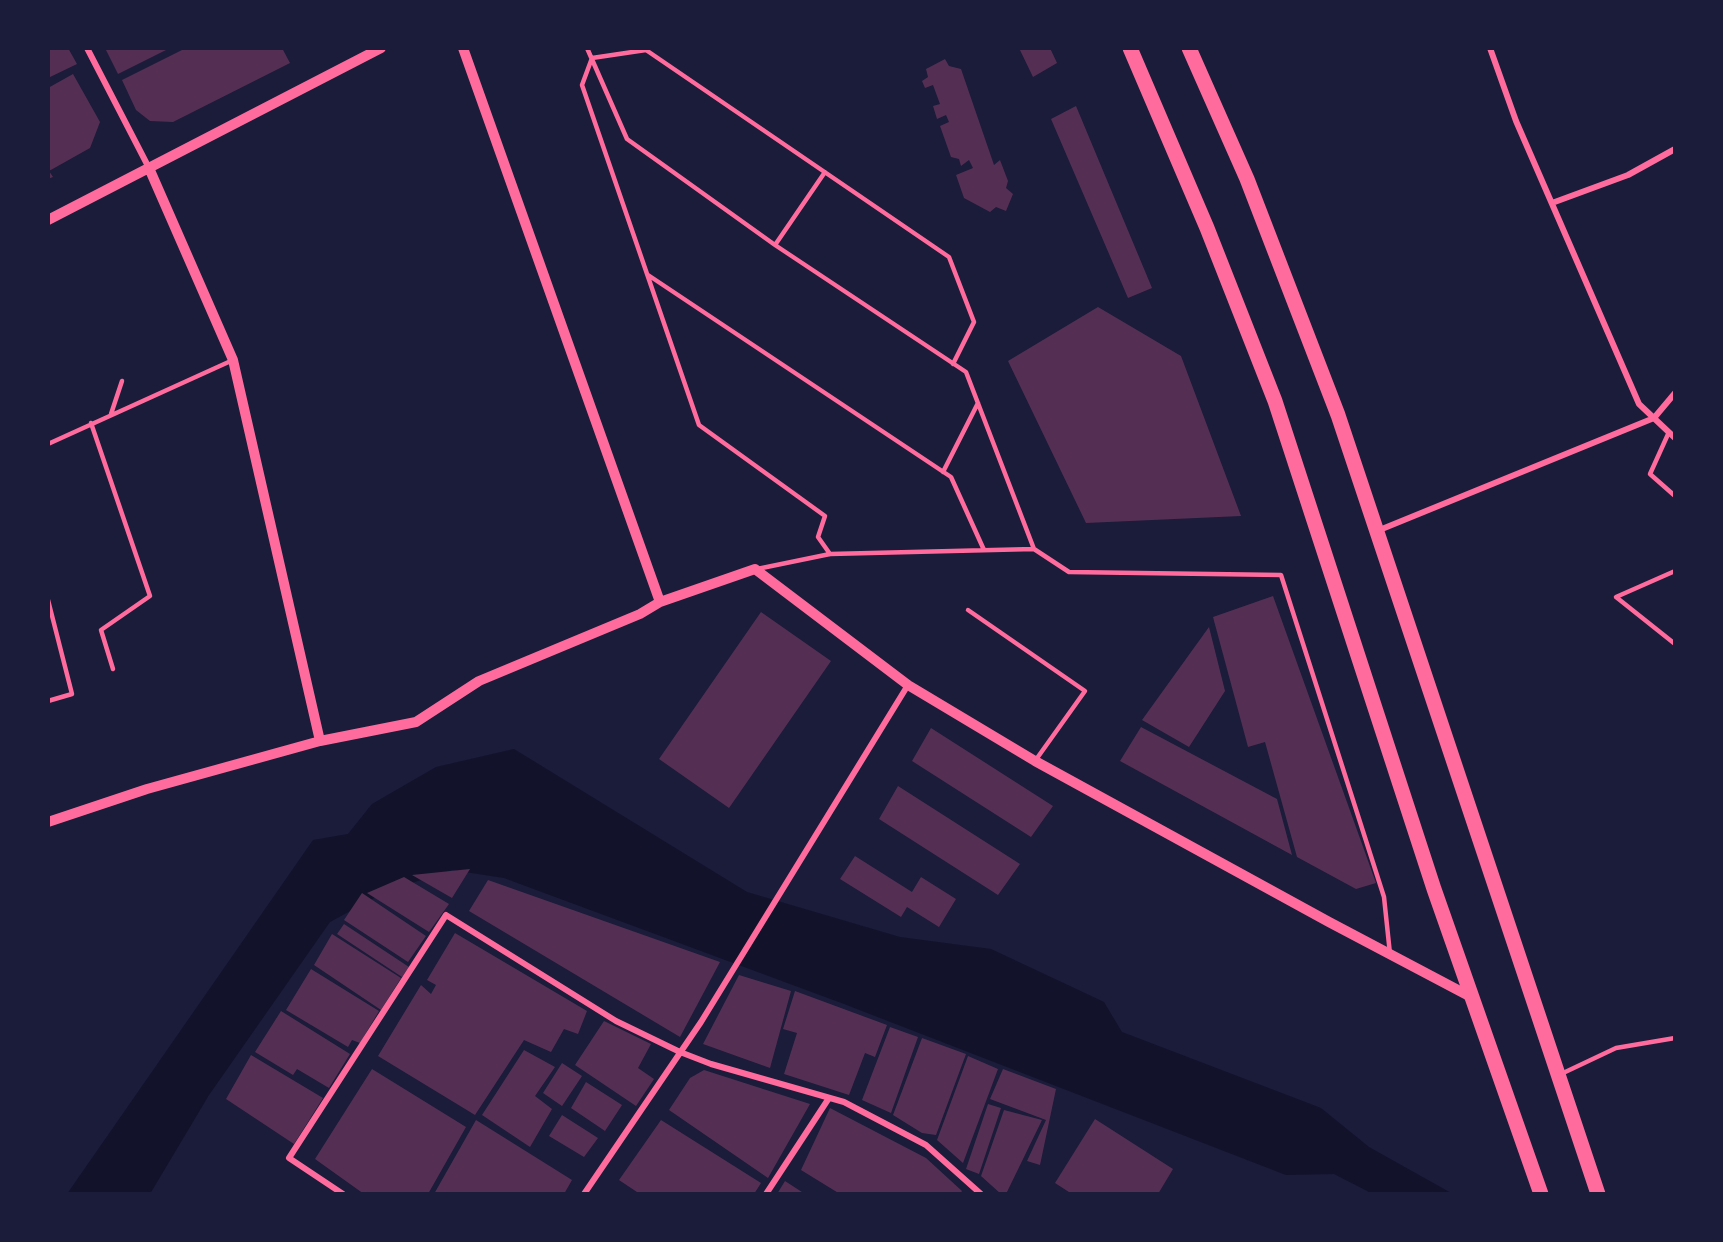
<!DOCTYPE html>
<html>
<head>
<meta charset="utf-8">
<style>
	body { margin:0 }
	#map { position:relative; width:1723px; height:1242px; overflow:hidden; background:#1b1b3a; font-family:Rubik,sans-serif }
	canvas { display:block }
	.frame { position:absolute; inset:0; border:50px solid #1b1b3a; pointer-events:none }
</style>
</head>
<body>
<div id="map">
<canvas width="1723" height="1242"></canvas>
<div class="frame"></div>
</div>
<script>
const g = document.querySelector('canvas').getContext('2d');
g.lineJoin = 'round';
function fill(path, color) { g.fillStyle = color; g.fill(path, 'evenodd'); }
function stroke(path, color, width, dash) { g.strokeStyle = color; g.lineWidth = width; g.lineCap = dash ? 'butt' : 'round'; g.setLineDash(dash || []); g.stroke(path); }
fill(new Path2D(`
	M514 749 747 892 900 937 991 949 1104 1002 1122 1032 1321 1108 1369 1147 1453 1194H1373L1334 1174 1286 1175 844 1004 504 878 452 870 387 891 330 922 209 1095 150 1194H67L313 840 348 834 372 804 436 767Z`), '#12122b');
fill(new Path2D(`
	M48 48H68L77 64 48 78Z
	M105 48H170L118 74Z
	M186 48H282L290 63 173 122 150 121 136 110 122 80Z
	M1019 48H1050L1057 63 1033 77Z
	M945 59 949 66 961 69 994 165 1000 160 1008 181 1006 188 1013 194 1006 211 996 207 990 212 964 198 956 175 973 168 969 160 961 166 959 159 951 157 940 126 949 122 946 115 937 119 933 106 940 104 933 85 925 88 922 81 928 77 926 69Z
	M73 74 100 122 90 148 49 171 53 177 48 179V88Z
	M1076 106 1152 288 1128 298 1051 119Z
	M1098 307 1181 356 1241 516 1086 523 1008 361Z
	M1273 596 1376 883 1356 889 1297 857 1265 742 1248 747 1213 617Z
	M761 612 831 661 729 808 659 759Z
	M1209 627 1225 691 1189 747 1142 720Z
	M1141 727 1277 799 1292 855 1120 761Z
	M931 728 1053 806 1031 837 912 761Z
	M898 786 1020 864 998 895 879 819Z
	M855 856 912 892 921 877 956 899 939 927 907 907 901 917 840 879Z
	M470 869 452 898 412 875Z
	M404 877 449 904 429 932 367 893Z
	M488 880 720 962 680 1037 469 911Z
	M362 893 426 936 408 962 344 920Z
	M344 924 409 967 402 977 337 934Z
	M455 933 587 1011 578 1034 564 1029 551 1052 524 1040 475 1115 378 1056 421 985 431 994 436 985 427 980Z
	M332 934 401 978 381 1010 314 965Z
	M311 969 379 1011 360 1043 352 1040 348 1047 286 1010Z
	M739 975 791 991 770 1068 703 1044Z
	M795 991 887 1025 875 1057 865 1053 849 1095 784 1074 797 1033 783 1029Z
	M281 1011 350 1054 329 1088 297 1069 293 1075 255 1052Z
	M604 1021 651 1044 638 1068 654 1079 636 1106 575 1065Z
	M890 1027 918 1037 891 1113 862 1100Z
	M922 1038 966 1054 936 1135 922 1133 893 1115Z
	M524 1050 555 1067 535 1096 552 1109 530 1147 482 1115Z
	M251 1055 323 1098 294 1144 226 1099Z
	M968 1056 998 1069 963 1163 937 1140Z
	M562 1063 582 1076 562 1106 543 1093Z
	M372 1069 466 1127 428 1194H364L315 1159Z
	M1003 1069 1056 1089 1040 1165 1027 1161 1046 1120 990 1099Z
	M704 1070 810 1104 768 1178 669 1110 690 1078Z
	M586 1082 622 1105 605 1131 571 1108Z
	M988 1104 1001 1108 979 1174 966 1169Z
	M830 1108 926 1158 962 1191 960 1194H840L801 1170Z
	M1004 1110 1042 1120 1006 1194H1001L981 1176Z
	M562 1115 598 1138 584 1157 549 1136Z
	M1095 1119 1173 1169 1158 1194H1072L1055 1183Z
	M476 1120 572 1180 564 1194H434Z
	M661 1120 761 1183 754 1194H640L619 1180Z
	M785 1181 805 1194H777Z`), '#542f53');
stroke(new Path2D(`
	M587 48 627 139 775 245 966 372 1034 549
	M775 245 825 172
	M648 275 951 477 984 550
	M111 414 122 381
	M91 423 150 596 101 630 113 669
	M1669 432 1650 474 1675 496
	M48 444 233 360
	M943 472 978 403
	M830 554 818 537 825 516 699 425 582 85 592 58 646 50 949 257 974 322 953 364
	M757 569 830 554 1034 549 1069 572 1281 575 1384 897 1390 954
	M1675 571 1616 597 1675 644
	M48 600 72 694 48 701
	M968 610 1085 691 1035 761
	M1561 1074 1616 1048 1675 1038`), '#ff6b9d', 4.5);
stroke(new Path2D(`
	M87 48 149 168
	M1490 48 1516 121 1639 404 1675 438
	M1552 203 1628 175 1675 149
	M1377 531 1654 418 1675 393
	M343 1194 289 1158 446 915 616 1021 680 1052 711 1064 844 1102 926 1145 981 1194
	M584 1194 701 1022 908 685
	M766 1194 829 1098`), '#ff6b9d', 6);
stroke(new Path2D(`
	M463 48 660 602
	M149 168 233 360 320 741
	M48 220 381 48
	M48 822 147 789 320 741 416 722 479 681 640 614 660 602 755 569 908 685 1035 761 1329 922 1473 998`), '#ff6b9d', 10);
stroke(new Path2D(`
	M1130 48 1207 228 1275 401 1434 889 1541 1194
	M1189 48 1247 179 1338 415 1598 1194`), '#ff6b9d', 15);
</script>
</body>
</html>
